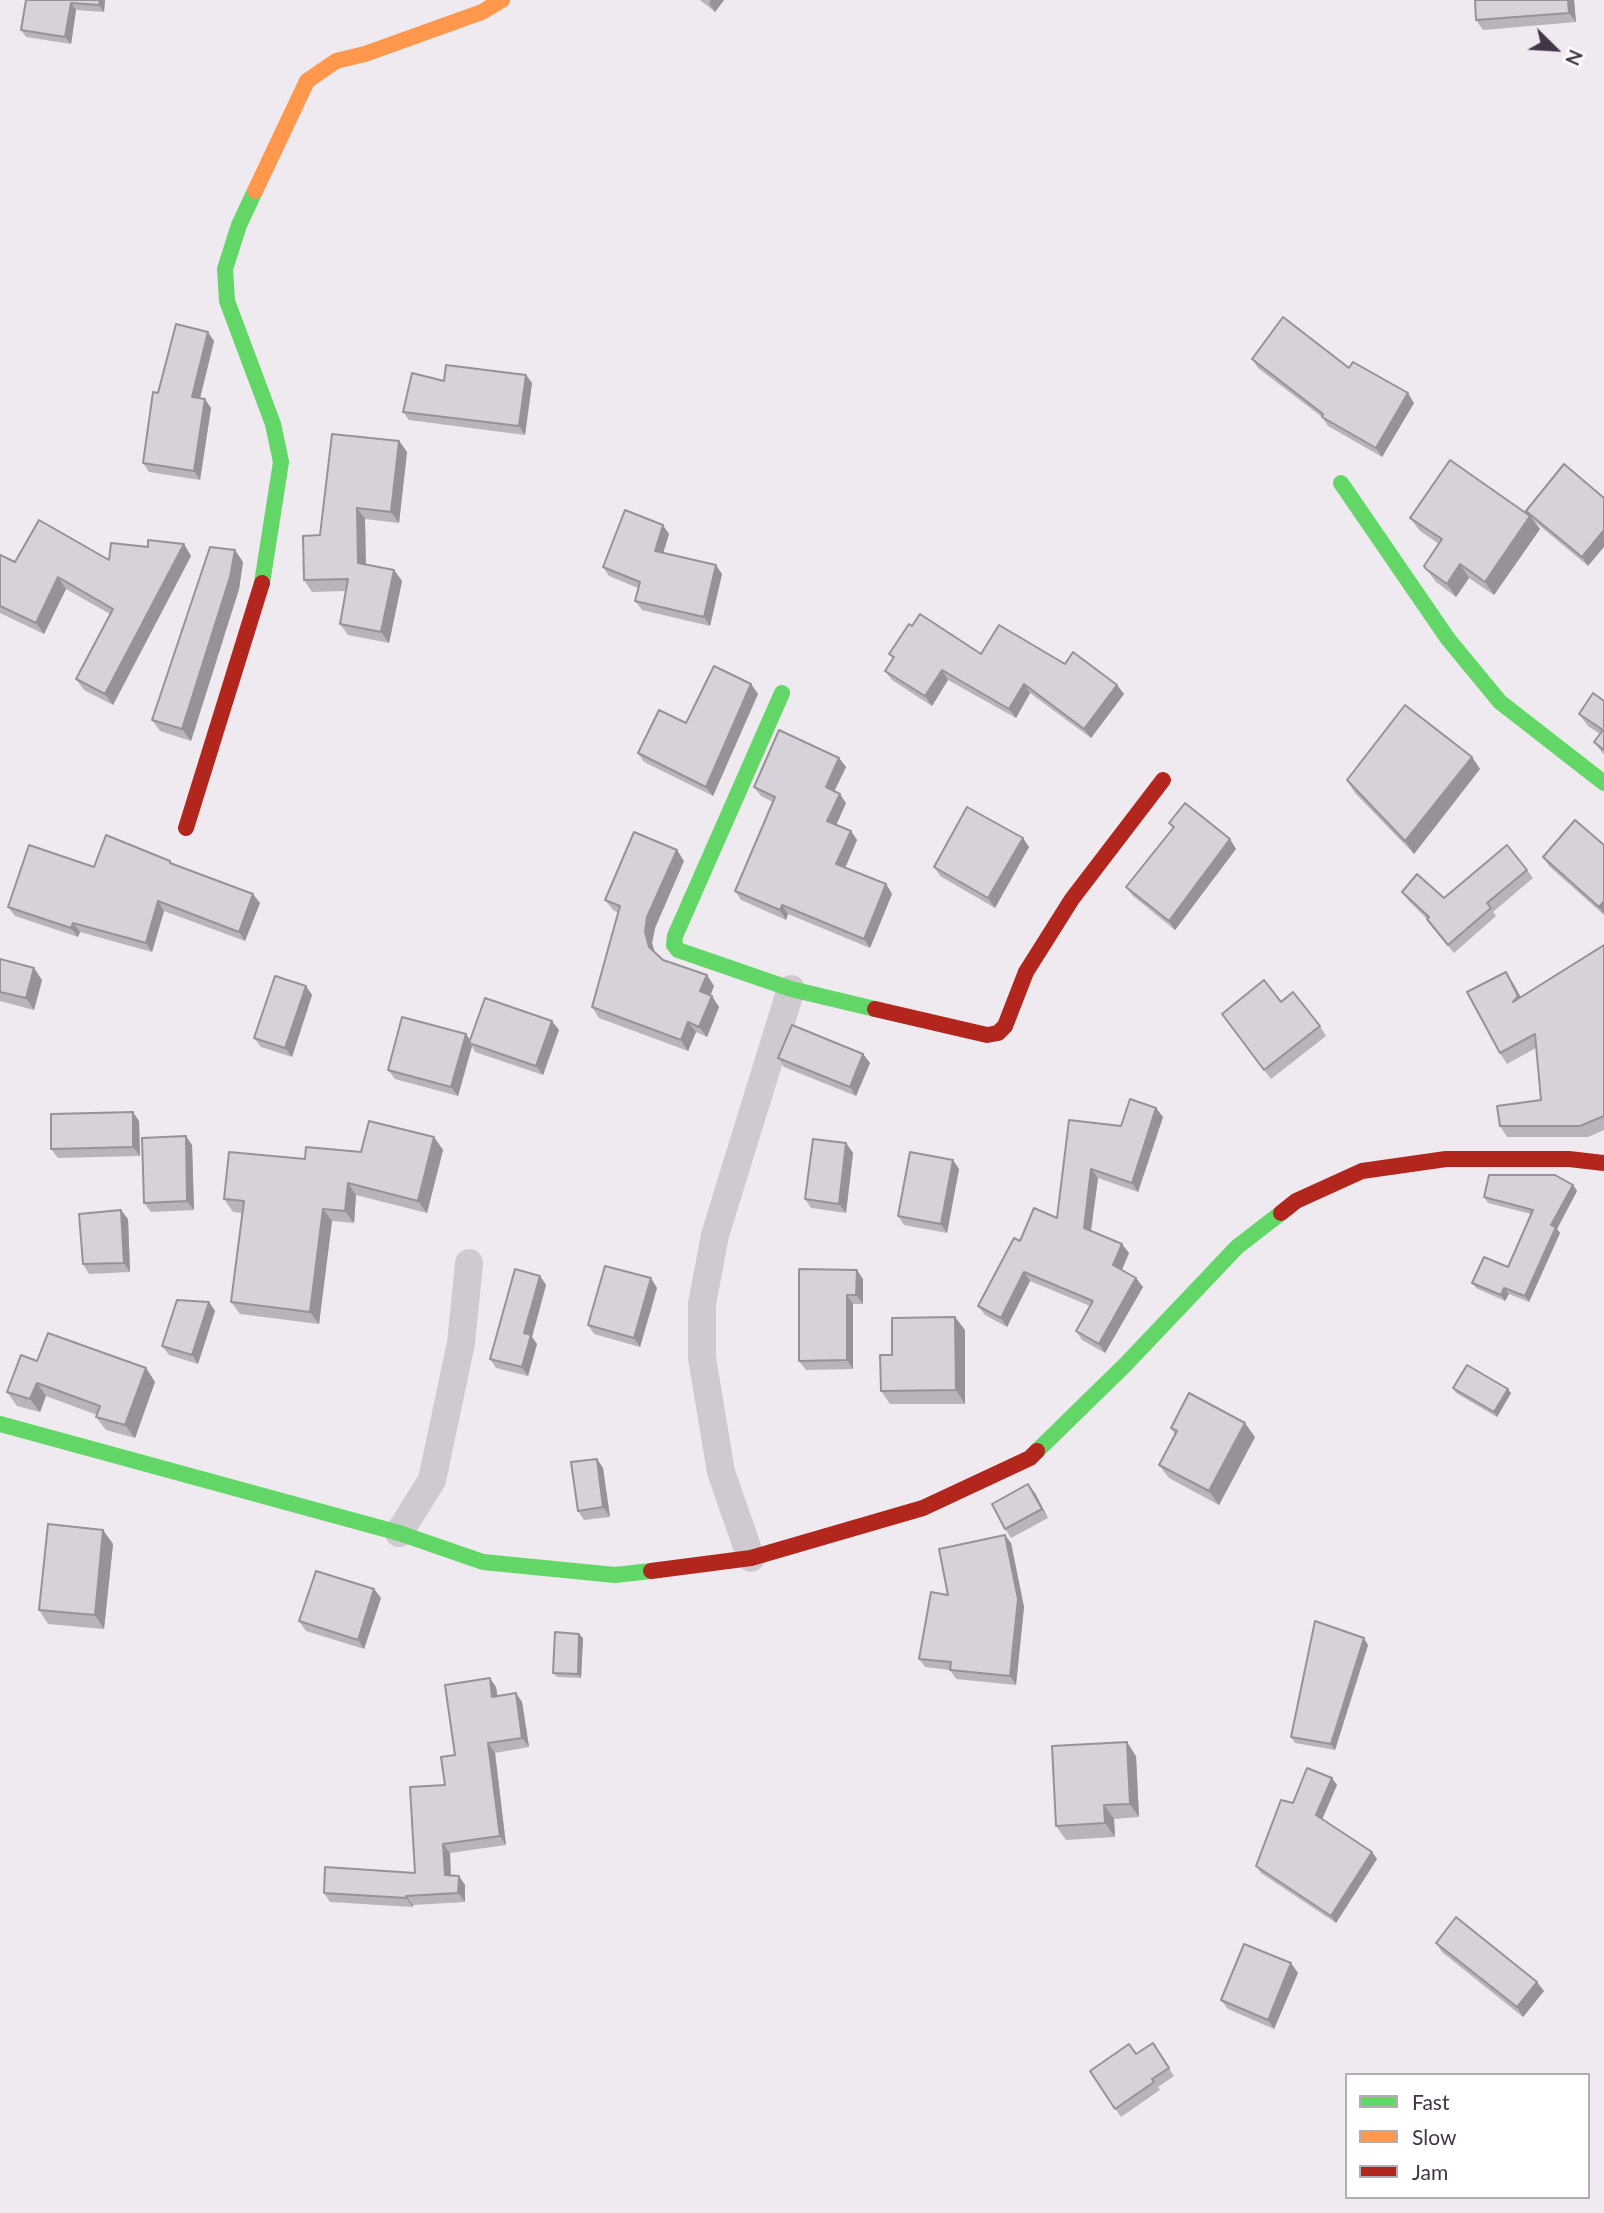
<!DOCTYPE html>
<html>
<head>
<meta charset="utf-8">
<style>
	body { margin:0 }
	#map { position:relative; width:1604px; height:2213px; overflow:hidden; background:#efeaf0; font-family:Lato,sans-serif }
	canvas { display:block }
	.legend { position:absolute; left:1345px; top:2073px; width:245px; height:126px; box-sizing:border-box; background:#fff; border:2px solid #b3aeb6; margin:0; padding:9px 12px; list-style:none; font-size:21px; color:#423548 }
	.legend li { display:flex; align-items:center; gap:14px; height:35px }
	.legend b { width:35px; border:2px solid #b3aeb6 }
	.north { position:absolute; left:1520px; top:14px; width:70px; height:70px; -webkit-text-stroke:5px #fff; paint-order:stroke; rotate:114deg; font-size:19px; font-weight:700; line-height:28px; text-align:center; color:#423548 }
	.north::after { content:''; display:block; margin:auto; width:24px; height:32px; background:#423548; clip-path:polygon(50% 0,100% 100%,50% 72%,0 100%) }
</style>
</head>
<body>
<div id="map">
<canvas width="1604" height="2213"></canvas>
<ul class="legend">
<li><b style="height:9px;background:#63d668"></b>Fast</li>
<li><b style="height:9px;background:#ff974d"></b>Slow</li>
<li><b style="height:9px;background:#b3261e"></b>Jam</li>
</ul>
<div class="north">N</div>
</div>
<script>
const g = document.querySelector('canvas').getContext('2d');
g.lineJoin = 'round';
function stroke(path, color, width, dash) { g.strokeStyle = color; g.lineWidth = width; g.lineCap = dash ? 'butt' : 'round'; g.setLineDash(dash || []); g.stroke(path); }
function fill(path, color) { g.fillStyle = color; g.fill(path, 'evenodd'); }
stroke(new Path2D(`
	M399 1533 432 1480 461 1343 469 1263
	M751 1558 721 1472 702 1358V1304L715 1235 791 989`), '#cfcad0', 28);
stroke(new Path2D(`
	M255 191 239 225 225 269 227 301 273 424 281 462 262 583
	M1341 483 1448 639 1500 702 1604 783
	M782 693 675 936 674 945 678 950 791 989 875 1009
	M0 1424 399 1533 483 1562 615 1575 651 1571
	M1037 1451 1125 1365 1237 1247 1281 1213`), '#63d668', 16);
stroke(new Path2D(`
	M255 191 307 81 336 61 365 54 482 12 502 0`), '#ff974d', 16);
stroke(new Path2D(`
	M186 828 262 583
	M875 1009 987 1035 998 1033 1005 1026 1026 972 1072 899 1163 780
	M1281 1213 1296 1201 1362 1171 1446 1159H1569L1604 1163
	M651 1571 751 1558 923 1508 1030 1458 1037 1451`), '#b3261e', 16);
fill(new Path2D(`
	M26 0H105L104 12 76 10 71 44 26 37 21 30Z
	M700 0H724L715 12Z
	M1475 0H1574L1576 22 1483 30 1476 20Z
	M214 341 200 399 211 408 200 480 149 472 143 463 158 393Z
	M1252 359 1414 403 1382 457 1328 426 1322 417 1258 368Z
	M526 375 532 383 525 435 409 420 403 412 444 381Z
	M399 441 407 452 399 523 365 519 366 565 394 570 402 581 389 643 348 635 340 624 346 591 312 592 304 580Z
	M1564 464 1588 566 1534 521 1540 529 1494 595 1469 578 1456 597 1436 582 1424 566 1439 544 1420 531 1410 518 1529 515 1526 511Z
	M669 534 663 553 722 574 710 626 642 610 635 601 638 588 609 576 603 567Z
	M184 544 191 556 113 705 84 690 76 679 110 614 66 589 44 634 0 613V555L15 562 109 560 148 547Z
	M243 562 239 589 191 741 160 731 152 720Z
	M912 626 981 654 1065 664 1117 685 1124 694 1091 738 1030 693 1016 718 948 680 932 706 892 680 885 671 893 659 889 654Z
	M751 684 758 694 713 796 644 762 638 753 686 723Z
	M1604 701V755L1594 742 1600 734 1588 726 1579 714Z
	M1472 757 1480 769 1414 854 1355 793 1347 780Z
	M839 758 846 767 834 791 846 803 836 825 851 831 857 840 845 868 886 884 892 894 870 948 788 914 786 920 741 900 735 891 773 802 761 796 754 787Z
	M1169 823 1236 849 1175 930 1133 896 1126 887 1173 829Z
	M1023 838 1029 847 995 908 940 876 934 867Z
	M1604 845V915L1549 866 1543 857Z
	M684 861 655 928 652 943 655 952 663 960 707 975 714 986 710 995 719 1007 707 1037 696 1032 688 1051 599 1018 592 1007 618 913 613 910 605 900Z
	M172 864 260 903 245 941 164 911 152 952 80 932 78 937 15 916 8 907 94 867Z
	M1527 870 1533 878 1493 912 1496 916 1454 953 1433 928 1427 919 1408 900 1402 892 1444 898Z
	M1604 945V1130L1588 1137H1507L1500 1126 1541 1100 1536 1048 1507 1064 1500 1053 1513 983 1521 997Z
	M0 959 42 980 34 1010 0 1001Z
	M306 986 312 995 292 1057 261 1047 254 1038Z
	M1281 1002 1320 1026 1326 1036 1271 1079 1228 1023Z
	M559 1030 543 1075 475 1052 472 1046 458 1096 395 1079 388 1070 466 1034 470 1040Z
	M863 1054 870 1063 856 1096 784 1067 778 1058Z
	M1156 1108 1163 1117 1138 1192 1098 1178 1091 1231 1129 1253 1122 1270 1143 1287 1105 1353 1082 1340 1076 1331 1090 1306 1030 1281 1007 1327 985 1315 978 1306 1020 1241 1057 1218 1121 1126Z
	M139 1121 140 1156 58 1158 51 1149Z
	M434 1137 443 1150 427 1213 356 1195 354 1223 332 1221 319 1324 240 1314 231 1302 242 1213 233 1212 224 1199 305 1159 361 1152Z
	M846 1143 853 1153 846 1213 811 1208 805 1199Z
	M192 1145 194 1210 151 1212 144 1203Z
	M959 1169 947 1233 904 1225 898 1216Z
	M1573 1185 1577 1191 1557 1229 1560 1233 1529 1302 1509 1294 1505 1301 1476 1288 1472 1283 1508 1267 1531 1214 1488 1203 1484 1197Z
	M128 1219 130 1272 89 1274 83 1264Z
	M799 1269 863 1279V1304H853V1369L806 1370 799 1361Z
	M540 1276 546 1285 532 1337 537 1344 528 1376 496 1368 490 1359Z
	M657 1288 640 1347 594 1334 588 1325Z
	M209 1302 215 1311 198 1364 169 1355 162 1346Z
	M965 1330V1404H890L881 1391 892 1355Z
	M37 1361 146 1368 155 1382 135 1438 106 1430 96 1417 97 1415 46 1396 40 1412 17 1406 7 1392Z
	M1453 1388 1511 1393 1497 1417 1456 1393Z
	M1171 1428 1255 1437 1219 1505 1169 1478 1159 1465 1175 1434Z
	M597 1459 603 1468 610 1517 584 1520 578 1511Z
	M1035 1493 1048 1518 1011 1538 1005 1529Z
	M103 1530 113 1544 104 1629 48 1624 39 1610Z
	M1011 1543 1024 1607 1016 1685 956 1679 950 1670 925 1667 919 1659 948 1595Z
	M374 1589 381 1598 364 1649 306 1631 299 1621Z
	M583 1638 581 1678 557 1677 553 1673Z
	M1368 1645 1335 1750 1295 1743 1291 1737Z
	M496 1687 497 1696 522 1702 529 1747 495 1753 506 1845 450 1853 451 1876H459L465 1885V1902L413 1905V1907L330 1902 324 1893 415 1873 455 1755Z
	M1136 1756 1139 1817 1114 1819 1115 1837 1066 1840 1056 1826Z
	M1337 1785 1322 1819 1372 1852 1377 1859 1336 1923 1261 1873 1256 1866 1293 1803Z
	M1436 1943 1544 1991 1523 2017 1442 1952Z
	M1298 1973 1274 2029 1228 2009 1221 2000Z
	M1153 2043 1174 2076 1158 2087 1160 2090 1121 2117 1090 2071 1136 2054Z`), '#b9b4bb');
fill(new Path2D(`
	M100 0H105L104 12 99 5Z
	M711 0H724L715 12 709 3Z
	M1568 0H1574L1576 22 1569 13Z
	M71 3 76 10 71 44 65 37Z
	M208 332 214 341 198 406 192 397Z
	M526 375 532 383 525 435 519 426Z
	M1408 393 1414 403 1382 457 1376 448Z
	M205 399 211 408 200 480 194 471Z
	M399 441 407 452 399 523 391 512Z
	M357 508 365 519 366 575 358 563Z
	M1530 516 1540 529 1494 595 1485 582Z
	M663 525 669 534 661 560 655 551Z
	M1604 530V547L1588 566 1582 557Z
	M184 544 191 556 113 705 105 694Z
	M235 550 243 562 239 589 191 741 182 729Z
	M1460 564 1469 578 1456 597 1447 584Z
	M716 565 722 574 710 626 704 617Z
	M394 570 402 581 389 643 381 632Z
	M58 577 66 589 44 634 36 623Z
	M942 670 948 680 932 706 925 696Z
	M751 684 758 694 713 796 706 787Z
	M1024 684 1030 693 1016 718 1009 709Z
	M1117 685 1124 694 1091 738 1084 729Z
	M1472 757 1480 769 1414 854 1405 841Z
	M839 758 846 767 832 796 826 787Z
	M840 794 846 803 834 830 827 821Z
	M851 831 857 840 843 873 836 864Z
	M1023 838 1029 847 995 908 988 898Z
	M1230 839 1236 849 1175 930 1169 921Z
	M677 850 684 861 655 928 652 943 656 958 649 947 645 932 647 917Z
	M886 884 892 894 870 948 864 939Z
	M253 894 260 903 245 941 239 932Z
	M158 901 164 911 152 952 146 943Z
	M1604 901V914L1599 907Z
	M782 905 788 914 786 920 780 910Z
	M73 923 80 932 78 937 71 928Z
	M34 968 42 980 34 1010 26 998Z
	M1506 972 1513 983 1526 1007 1513 1002Z
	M707 975 714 986 708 1002 700 991Z
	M306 986 312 995 292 1057 285 1048Z
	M712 996 719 1007 707 1037 699 1027Z
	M552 1021 559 1030 543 1075 536 1066Z
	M688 1022 696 1032 688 1051 681 1040Z
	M466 1034 472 1043H469L472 1046 458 1096 451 1087Z
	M863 1054 870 1063 856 1096 850 1087Z
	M1156 1108 1163 1117 1138 1192 1132 1183Z
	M133 1112 139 1121 140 1156 133 1147Z
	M186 1136 192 1145 194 1210 187 1201Z
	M434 1137 443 1150 427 1213 418 1201Z
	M846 1143 853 1153 846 1213 839 1204Z
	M953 1160 959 1169 947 1233 941 1224Z
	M1091 1169 1098 1178 1090 1237 1084 1228Z
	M348 1183 356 1195 354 1223 345 1211Z
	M1573 1185 1577 1191 1557 1229 1560 1233 1529 1302 1525 1296 1551 1225Z
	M323 1209 332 1221 319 1324 310 1312Z
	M121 1210 128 1219 130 1272 124 1263Z
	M1122 1244 1129 1253 1120 1274 1113 1265Z
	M857 1270 863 1279V1304L856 1295Z
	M1024 1272 1030 1281 1007 1327 1001 1318Z
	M540 1276 546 1285 532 1337 537 1344 528 1376 522 1367 524 1333Z
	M651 1278 657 1288 640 1347 634 1338Z
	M1136 1278 1143 1287 1105 1353 1099 1344Z
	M1504 1288 1509 1294 1505 1301 1501 1295Z
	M847 1295 853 1304V1369L847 1360Z
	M209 1302 215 1311 198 1364 192 1355Z
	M955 1317 965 1330V1404L956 1390Z
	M146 1368 155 1382 135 1438 125 1425Z
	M37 1383 46 1396 40 1412 30 1399Z
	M1508 1389 1511 1393 1497 1417 1494 1412Z
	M1245 1423 1255 1437 1219 1505 1209 1491Z
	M597 1459 603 1468 610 1517 603 1507Z
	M1028 1484 1035 1493 1048 1518 1042 1509Z
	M103 1530 113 1544 104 1629 95 1615Z
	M1005 1535 1011 1543 1024 1607 1016 1685 1010 1676Z
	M374 1589 381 1598 364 1649 358 1640Z
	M579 1634 583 1638 581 1678 578 1674Z
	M1364 1638 1368 1645 1335 1750 1331 1744Z
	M490 1678 496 1687 499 1706 492 1697Z
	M516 1693 522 1702 529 1747 522 1738Z
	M1127 1742 1136 1756 1139 1817 1130 1804Z
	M488 1743 495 1753 506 1845 500 1836Z
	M1332 1778 1337 1785 1321 1822 1316 1815Z
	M1104 1805 1114 1819 1115 1837 1105 1823Z
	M443 1844 450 1853 451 1884 445 1875Z
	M1372 1852 1377 1859 1336 1923 1331 1916Z
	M459 1876 465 1885V1902L458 1893Z
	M406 1896 413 1905V1907L406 1898Z
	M1291 1963 1298 1973 1274 2029 1268 2020Z
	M1537 1982 1544 1991 1523 2017 1517 2007Z`), '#969298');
const building = new Path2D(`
	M26 0H100L99 5 71 3 65 37 21 30Z
	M1475 0H1568L1569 13 1476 20Z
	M1283 317 1349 368 1353 362 1408 393 1376 448 1322 417 1323 414 1252 359Z
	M176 324 208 332 192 397 205 399 194 471 143 463 153 392 158 393Z
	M446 365 526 375 519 426 403 412 412 373 444 381Z
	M332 434 399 441 391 512 357 508 358 563 394 570 381 632 340 624 348 579 304 580 303 536 320 535Z
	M1450 460 1530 516 1485 582 1460 564 1447 584 1426 569 1424 566 1442 539 1410 518Z
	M1564 464 1604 498V530L1582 557 1526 511Z
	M625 510 663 525 655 551 716 565 704 617 635 601 640 582 603 567Z
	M39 520 109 560 111 543 148 547V540L184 544 105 694 76 679 113 609 58 577 36 623 0 606V555L15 562Z
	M210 547 235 550 230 577 182 729 152 720Z
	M920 614 981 654 999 625 1065 664 1073 652 1117 685 1084 729 1024 684 1009 709 942 670 925 696 885 671 894 657 889 654 909 624 912 626Z
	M714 666 751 684 706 787 638 753 659 710 686 723Z
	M1593 693 1604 701V750L1594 742 1603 730 1579 714Z
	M1405 705 1472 757 1405 841 1347 780Z
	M779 730 839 758 826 787 840 794 827 821 851 831 836 864 886 884 864 939 782 905 780 910 735 891 775 797 754 787Z
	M1185 803 1230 839 1169 921 1126 887 1174 827 1169 823Z
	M967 807 1023 838 988 898 934 867Z
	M1575 820 1604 845V901L1599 907 1543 857Z
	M634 832 677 850 647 917 645 932 649 947 663 960 707 975 700 991 712 996 699 1027 688 1022 681 1040 592 1007 620 906 605 900Z
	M106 835 170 861V863L253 894 239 932 158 901 146 943 73 923 71 928 8 907 29 845 94 867Z
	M1507 845 1527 870 1487 903 1491 908 1448 945 1427 919 1429 917 1402 892 1417 874 1444 898Z
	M1604 945V1116L1580 1126H1500L1497 1106 1541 1100 1535 1034 1500 1053 1467 992 1506 972 1518 996 1513 1002Z
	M0 959 34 968 26 998 0 992Z
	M275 976 306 986 285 1048 254 1038Z
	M1264 980 1281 1002 1293 992 1320 1026 1264 1070 1222 1014Z
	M485 998 552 1021 536 1066 469 1043Z
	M402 1017 466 1034 451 1087 388 1070Z
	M792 1025 863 1054 850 1087 778 1058Z
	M1130 1099 1156 1108 1132 1183 1091 1169 1084 1228 1122 1244 1113 1265 1136 1278 1099 1344 1076 1331 1093 1301 1024 1272 1001 1318 978 1306 1014 1238 1020 1241 1034 1208 1057 1218 1069 1120 1121 1126Z
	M133 1112V1147L51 1149V1114Z
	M369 1121 434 1137 418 1201 348 1183 345 1211 323 1209 310 1312 231 1302 244 1201 224 1199 229 1152 305 1159 306 1147 361 1152Z
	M186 1136 187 1201 144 1203 142 1138Z
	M813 1139 846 1143 839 1204 805 1199Z
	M910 1152 953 1160 941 1224 898 1216Z
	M1489 1175H1555L1573 1185 1551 1225 1556 1227 1525 1296 1504 1288 1501 1295 1472 1283 1484 1257 1508 1267 1533 1210 1484 1197Z
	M121 1210 124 1263 83 1264 79 1214Z
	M605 1266 651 1278 634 1338 588 1325Z
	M515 1269 540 1276 524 1333 531 1335 522 1367 490 1359Z
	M799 1269 857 1270 856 1295H847V1360L799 1361Z
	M177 1300 209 1302 192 1355 162 1346Z
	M955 1317 956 1390 881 1391 880 1355H892V1318Z
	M48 1333 146 1368 125 1425 96 1417 100 1406 37 1383 30 1399 7 1392 21 1355 37 1361Z
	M1467 1365 1508 1389 1494 1412 1453 1388Z
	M1189 1393 1245 1423 1209 1491 1159 1465 1177 1431 1171 1428Z
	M597 1459 603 1507 578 1511 571 1462Z
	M1028 1484 1042 1509 1005 1529 992 1504Z
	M48 1524 103 1530 95 1615 39 1610Z
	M1005 1535 1018 1599 1010 1676 950 1670 951 1662 919 1659 931 1592 948 1595 939 1549Z
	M316 1571 374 1589 358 1640 299 1621Z
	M1315 1621 1364 1638 1331 1744 1291 1737Z
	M555 1632 579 1634 578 1674 553 1673Z
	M490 1678 492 1697 516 1693 522 1738 488 1743 500 1836 443 1844 445 1875 459 1876 458 1893 406 1896V1898L324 1893 325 1867 415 1873 410 1787 445 1785 441 1757 455 1755 445 1685Z
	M1127 1742 1130 1804 1104 1805 1105 1823 1056 1826 1052 1746Z
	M1307 1768 1332 1778 1316 1815 1372 1852 1331 1916 1256 1866 1281 1800 1293 1803Z
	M1456 1917 1537 1982 1517 2007 1436 1943Z
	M1244 1944 1291 1963 1268 2020 1221 2000Z
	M1153 2043 1169 2068 1152 2079 1154 2082 1115 2109 1090 2071 1129 2044 1136 2054Z`);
fill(building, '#d7d1d9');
stroke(building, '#969298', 2);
</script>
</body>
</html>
